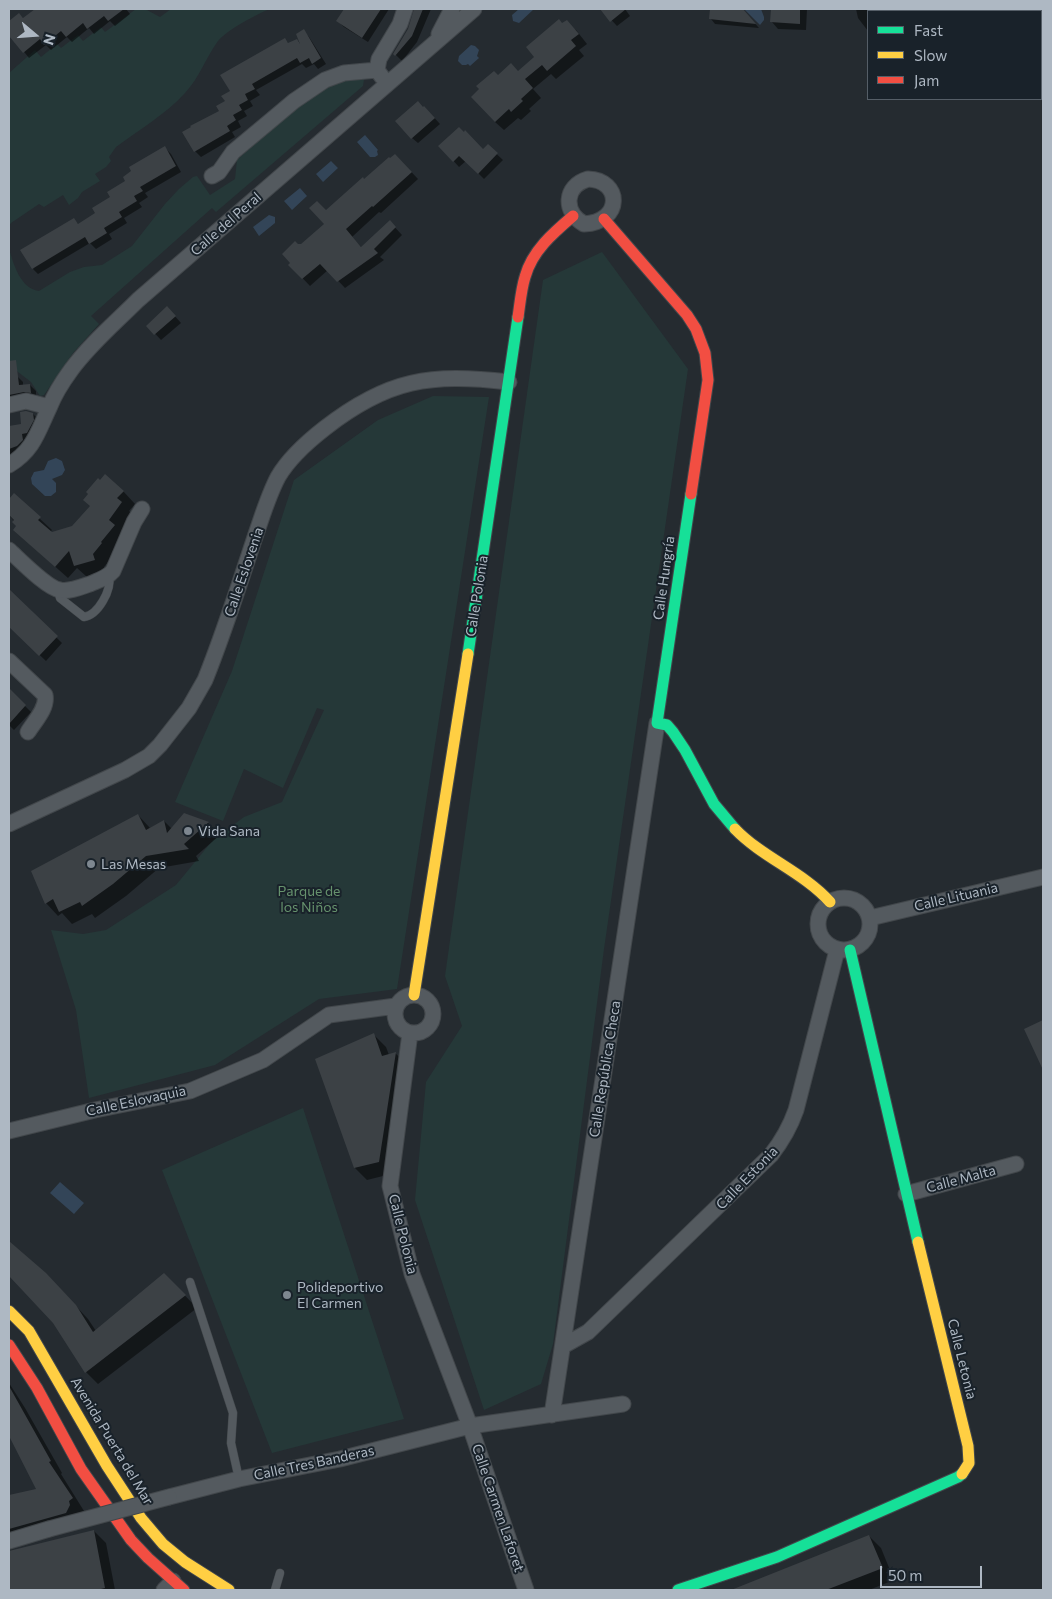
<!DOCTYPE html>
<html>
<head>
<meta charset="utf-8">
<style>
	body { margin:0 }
	#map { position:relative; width:1052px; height:1599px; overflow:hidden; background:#252b30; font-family:Commissioner,sans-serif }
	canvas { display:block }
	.frame { position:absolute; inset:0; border:10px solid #aeb8c3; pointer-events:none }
	.legend { position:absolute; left:867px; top:10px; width:175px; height:90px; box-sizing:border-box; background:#19222a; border:1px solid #555e67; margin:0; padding:6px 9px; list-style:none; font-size:15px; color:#aeb8c3 }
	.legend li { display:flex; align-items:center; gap:10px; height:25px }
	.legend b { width:25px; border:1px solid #555e67 }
	.north { position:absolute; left:10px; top:10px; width:50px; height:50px; -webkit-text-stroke:4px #19222a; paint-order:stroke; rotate:108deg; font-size:14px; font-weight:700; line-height:20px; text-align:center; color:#aeb8c3 }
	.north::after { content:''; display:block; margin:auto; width:18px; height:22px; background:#aeb8c3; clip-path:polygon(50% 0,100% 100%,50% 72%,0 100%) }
	.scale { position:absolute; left:880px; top:1566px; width:102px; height:22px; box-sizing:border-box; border:2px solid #aeb8c3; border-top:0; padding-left:6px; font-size:15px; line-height:18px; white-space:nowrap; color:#aeb8c3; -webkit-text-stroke:4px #19222a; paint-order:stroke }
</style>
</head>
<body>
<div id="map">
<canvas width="1052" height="1599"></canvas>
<div class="frame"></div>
<ul class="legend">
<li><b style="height:6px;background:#16e098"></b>Fast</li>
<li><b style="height:6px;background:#ffcf43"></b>Slow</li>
<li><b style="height:6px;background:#f24e42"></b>Jam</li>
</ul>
<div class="north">N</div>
<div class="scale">50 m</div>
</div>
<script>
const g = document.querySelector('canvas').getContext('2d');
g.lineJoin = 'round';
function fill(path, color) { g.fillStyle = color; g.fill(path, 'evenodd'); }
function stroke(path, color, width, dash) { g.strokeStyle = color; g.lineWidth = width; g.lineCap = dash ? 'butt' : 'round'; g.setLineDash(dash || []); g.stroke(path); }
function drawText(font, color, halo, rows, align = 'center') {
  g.font = font + ' Commissioner,sans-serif'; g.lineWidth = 4; g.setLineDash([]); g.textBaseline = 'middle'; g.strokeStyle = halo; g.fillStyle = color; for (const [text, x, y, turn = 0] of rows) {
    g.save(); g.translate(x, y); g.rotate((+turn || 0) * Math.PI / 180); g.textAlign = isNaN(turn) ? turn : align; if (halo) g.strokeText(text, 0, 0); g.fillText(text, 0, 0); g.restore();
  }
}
fill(new Path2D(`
	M136 9H145L160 17 171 9H270C257 14 227 30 218 41 206 57 200 77 185 93 166 114 139 130 116 147L109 157 111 161 106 167 95 174 100 181 82 192 78 198 69 205 63 195 44 207 39 204 11 223 9 226V73L35 50 41 57 57 44 61 48 78 35 83 41 101 27 105 32Z
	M364 79 363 86 216 212 212 208 91 316 99 324 73 353 44 395 40 396 31 382 9 365V249C14 265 20 288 39 291L70 272 84 267 102 265 132 246 165 204 179 189 193 177 197 176 210 195 235 179 237 160 278 123 312 97 339 81Z
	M602 252 688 369 604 949 553 1344 541 1384 484 1410 415 1200 426 1082 462 1026 445 976 543 280Z
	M433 396 489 397 397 989 319 999 215 1065 89 1098 76 1010 51 930 83 934 106 930 176 885 213 840 244 817 282 802 324 710 317 708 283 788 244 769 223 821 175 802 232 671 294 480 378 420Z
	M303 1108 404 1419 272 1453 162 1170Z`), '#253838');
fill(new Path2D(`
	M519 9H534L519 23 513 21 512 15Z
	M744 9H761L764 17V20L760 25Z
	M471 45 475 46 479 50 477 56 479 58 470 66 468 64 466 65H462L458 61 459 56Z
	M365 135 378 150 377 151 378 155 375 157H370L357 142Z
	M331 161 338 168 323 182 316 174Z
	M300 188 307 196 292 210 284 201Z
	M269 215 275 217V223L259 236 253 227Z
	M56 458 62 461 65 470 62 475 52 479 56 483V492L51 496H45L32 484 31 478 34 472 44 470 48 461Z
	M60 1182 84 1203 74 1214 50 1193Z`), '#334558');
fill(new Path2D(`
	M37 9H126L130 14 115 26 110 21 94 34 89 28 72 42 67 37 51 50 46 45 29 58 9 33V22L19 14 24 19Z
	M345 9H389L368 42 344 27 338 21Z
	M416 9H431L417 42 402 61 395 54 410 27Z
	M601 9H625L630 16 617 26Z
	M715 9H742L759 28 715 24 711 19Z
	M772 9H807L806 30 778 29 772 22Z
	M856 9H888L889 11H868V31L858 18Z
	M563 24 576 30 587 44 579 50 584 56 556 79 551 74 533 89 541 98 529 109 531 111 521 120 518 118 504 130 495 122 498 77 518 73 536 58Z
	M304 31 309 37 326 64 318 69 314 64 306 68 302 64 256 90 260 95 250 101 253 106 244 111 247 116 238 121 241 127 232 132 235 137 201 157 195 151 220 111 231 91 285 40 289 44 297 40 302 45Z
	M430 113 440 124 418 143 412 138Z
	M440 146 483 151 488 146 503 160 484 179 466 161 459 167Z
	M165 148 171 154 181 172 145 193 148 197 139 203 142 207 124 218 127 223 109 234 112 239 96 249 90 243 38 274 33 269 74 220 79 225 97 214 126 182Z
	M402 162 418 179 381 213 379 212 352 237 362 248 390 222 402 235 380 257 384 260 345 288 328 270 310 286 290 265 301 246 326 224V212L364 181Z
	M173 314 181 323 161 340 148 326Z
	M9 375 17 376 23 382V385H30L36 391V398L9 400Z
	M33 414 39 420 33 439 9 459V431L23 426Z
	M123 491 135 504 129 511 134 515 121 533 127 538 104 567 106 572 87 577 77 568 68 578 14 530 18 526 9 515V501L14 495 52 530 50 532 52 533 73 527Z
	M9 591 62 643 46 661 9 626Z
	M9 690 31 712 14 730 9 725Z
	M184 814 208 823 220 835 196 856 199 861 159 868 126 896 95 918 92 914 72 924 62 913 58 916 46 903 138 815 150 828 164 821 172 829Z
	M374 1035 386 1047 389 1055 395 1053 408 1065 391 1174 367 1180 355 1168Z
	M9 1242 58 1287 88 1319 96 1331 164 1274 197 1308 98 1384 86 1372 54 1323 19 1285 9 1275Z
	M9 1383 25 1408 62 1473 61 1474 84 1511 9 1545V1496L38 1490 9 1433Z
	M94 1531 106 1543 115 1590H9V1552Z
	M869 1536 881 1548 894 1580 869 1590H733Z`), '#0007');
fill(new Path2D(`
	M35 9H124L108 21 104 16 87 29 83 23 66 37 61 31 44 45 40 39 23 53 9 36V21L19 13 23 18Z
	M344 9H381L362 38 336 21Z
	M414 9H423L412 36 395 56 393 54 408 29Z
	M600 9H626L610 22Z
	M710 9H743L756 24 709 19Z
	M771 9H800V24L770 22Z
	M559 19 562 23 567 20 579 34 571 40 576 46 547 71 542 65 525 79 533 88 521 99 523 101 511 112 509 109 495 122 471 97 479 89 476 86 494 71 498 75 511 63 518 71 534 57 526 47Z
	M304 29 321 58 312 64 309 58 300 63 297 58 252 84 255 89 245 94 248 100 239 105 242 110 233 115 236 120 227 126 230 131 194 152 182 132 191 127 190 126 219 111 216 106 225 101 221 96 230 91 220 75 285 38 288 43 297 39 300 44 296 34Z
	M418 101 423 107 424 106 435 118 411 139 395 121Z
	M459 127 464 132 465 130 483 149 488 144 498 153 478 174 459 156 453 162 438 146Z
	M165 146 176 166 140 187 143 191 134 196 137 201 119 212 122 217 104 228 107 233 89 244 85 237 32 269 20 250 74 218 78 224 95 213 92 208 110 197 107 192 125 181 123 177 131 171 129 167Z
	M395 154 412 172 373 207 372 206 346 229 361 247 390 220 396 227 374 249 378 253 337 282 320 264 302 279 288 265 290 263 282 254 295 241 298 244H301L324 224 309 208 317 201 326 210 363 177 364 179 389 157 390 158Z
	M167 306 176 316 154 335 146 326Z
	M16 360 19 385 30 384 31 393 24 392 9 395V361Z
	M26 411 33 413 34 420 27 433 22 434 23 440 17 446 9 449V426L21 424 20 412Z
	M105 474 124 491 117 498 122 502 109 520 115 525 101 542 102 543 93 554 95 560 74 566 69 551 55 567 13 530 16 526 12 522 14 520 9 515V499L14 493 41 517 38 520 52 532 72 526 90 506 83 500 88 494 86 492 98 478 100 480Z
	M9 589 58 636 39 656 9 627Z
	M9 688 26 705 9 724Z
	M184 813 209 822 184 844 189 849 146 856 113 884 82 906 80 902 59 912 53 899 45 904 31 871 138 814 146 830 164 820 167 833Z
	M1043 1020V1070L1024 1029Z
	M374 1033 382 1056 396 1052 379 1162 354 1168 315 1059Z
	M9 1241 46 1273 76 1305 93 1332 164 1273 186 1295 85 1373 53 1323 9 1276Z
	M9 1386 51 1461 49 1462 73 1498 69 1501 70 1505 66 1513 9 1529V1495L36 1489 9 1436Z
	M94 1530 105 1588 97 1590H9V1551Z
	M869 1535 883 1568 826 1590H731Z`), '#3c4145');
const lane = new Path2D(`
	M58 590 60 598 84 617C98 615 112 590 109 576
	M190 1282 233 1413 231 1443 239 1479
	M275 1590 280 1573`);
const street = new Path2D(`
	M900 9V11
	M439 34 452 9
	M382 77 377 70 379 59 400 24 405 9
	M212 176 219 172 233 152 269 122 294 101 325 80 344 73 377 70
	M588 179C622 180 623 222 584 224 563 212 564 186 588 179Z
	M9 405 26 401 49 407
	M9 465C34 450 38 431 50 406 55 393 63 381 71 370 90 344 115 323 138 300L474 9
	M9 550C20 560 47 588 60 590 69 592 81 587 90 584 99 580 107 578 113 571L134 522 142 509
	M9 661 45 695C48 708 34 722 28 732
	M9 824 125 770 149 756 160 745 189 708 205 680C224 633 239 585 255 537 262 517 268 496 278 477 289 458 307 442 325 428 388 379 430 373 509 382
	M818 924a26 26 0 1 1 52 0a26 26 0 1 1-52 0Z
	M870 918 1043 877
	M395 1014a19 19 0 1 1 38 0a19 19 0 1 1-38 0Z
	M410 1033 390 1186 412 1274 470 1426 526 1590
	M9 1131 95 1110 190 1091 263 1060 329 1015 396 1006
	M906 1194 1016 1164
	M563 1346 588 1332 771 1155C782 1141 790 1127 796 1110L837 950
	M552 1415 657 723
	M169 1497 239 1479 340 1459 470 1426 623 1404
	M9 1541 49 1529
	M164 1590 173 1581`);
const fast = new Path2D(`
	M691 494 657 723 667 725 673 732 685 750 714 804 735 829
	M468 654 518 317
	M850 950 918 1242
	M678 1590 777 1557 958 1477 962 1474`);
const slow = new Path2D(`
	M735 829C763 858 803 872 830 902
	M414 995 468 654
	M918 1242 968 1446 969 1463 962 1474
	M9 1311 29 1331 107 1466 141 1518 163 1544 185 1562 229 1590`);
const jam = new Path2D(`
	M604 219 687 315 696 329 705 353 708 380 691 494
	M518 317C520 304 521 290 525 277 532 251 553 233 573 216
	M9 1345 37 1388 81 1469 131 1540 148 1558 184 1590`);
stroke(lane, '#42474b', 9);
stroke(street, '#42474b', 17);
stroke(fast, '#42474b', 13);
stroke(slow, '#42474b', 13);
stroke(jam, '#42474b', 13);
stroke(lane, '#545a5f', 8);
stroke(street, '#545a5f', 15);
stroke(fast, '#16e098', 11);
stroke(slow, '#ffcf43', 11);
stroke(jam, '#f24e42', 11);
const streetBridge = new Path2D(`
	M49 1529 169 1497`);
stroke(streetBridge, '#42474b', 17, []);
stroke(streetBridge, '#545a5f', 15);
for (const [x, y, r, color] of [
	[188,831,5,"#7e8790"],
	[91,864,5,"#7e8790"],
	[287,1295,5,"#7e8790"]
]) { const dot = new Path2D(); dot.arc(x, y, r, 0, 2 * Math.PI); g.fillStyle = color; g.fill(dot); stroke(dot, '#19222a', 2); }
drawText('14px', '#aeb8c3', '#19222a', [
	["Calle del Peral",226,224,-41],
	["Calle Eslovenia",244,572,-71],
	["Calle Hungría",664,578,-82],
	["Calle Polonia",477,596,-81],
	["Calle Lituania",956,897,-13],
	["Calle República Checa",605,1069,-81],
	["Calle Eslovaquia",136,1101,-12],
	["Calle Estonia",747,1178,-46],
	["Calle Malta",961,1179,-15],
	["Calle Polonia",403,1234,76],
	["Calle Letonia",962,1359,76],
	["Avenida Puerta del Mar",112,1441,59],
	["Calle Tres Banderas",314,1463,-12],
	["Calle Carmen Laforet",498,1508,71]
]);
drawText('14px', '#aeb8c3', '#19222a', [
	["Vida Sana",198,831],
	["Las Mesas",101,864],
	["Polideportivo",297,1287],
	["El Carmen",297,1303]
], 'left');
drawText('14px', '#66926d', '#19222a', [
	["Parque de",309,891],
	["los Niños",309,907]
]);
</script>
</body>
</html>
